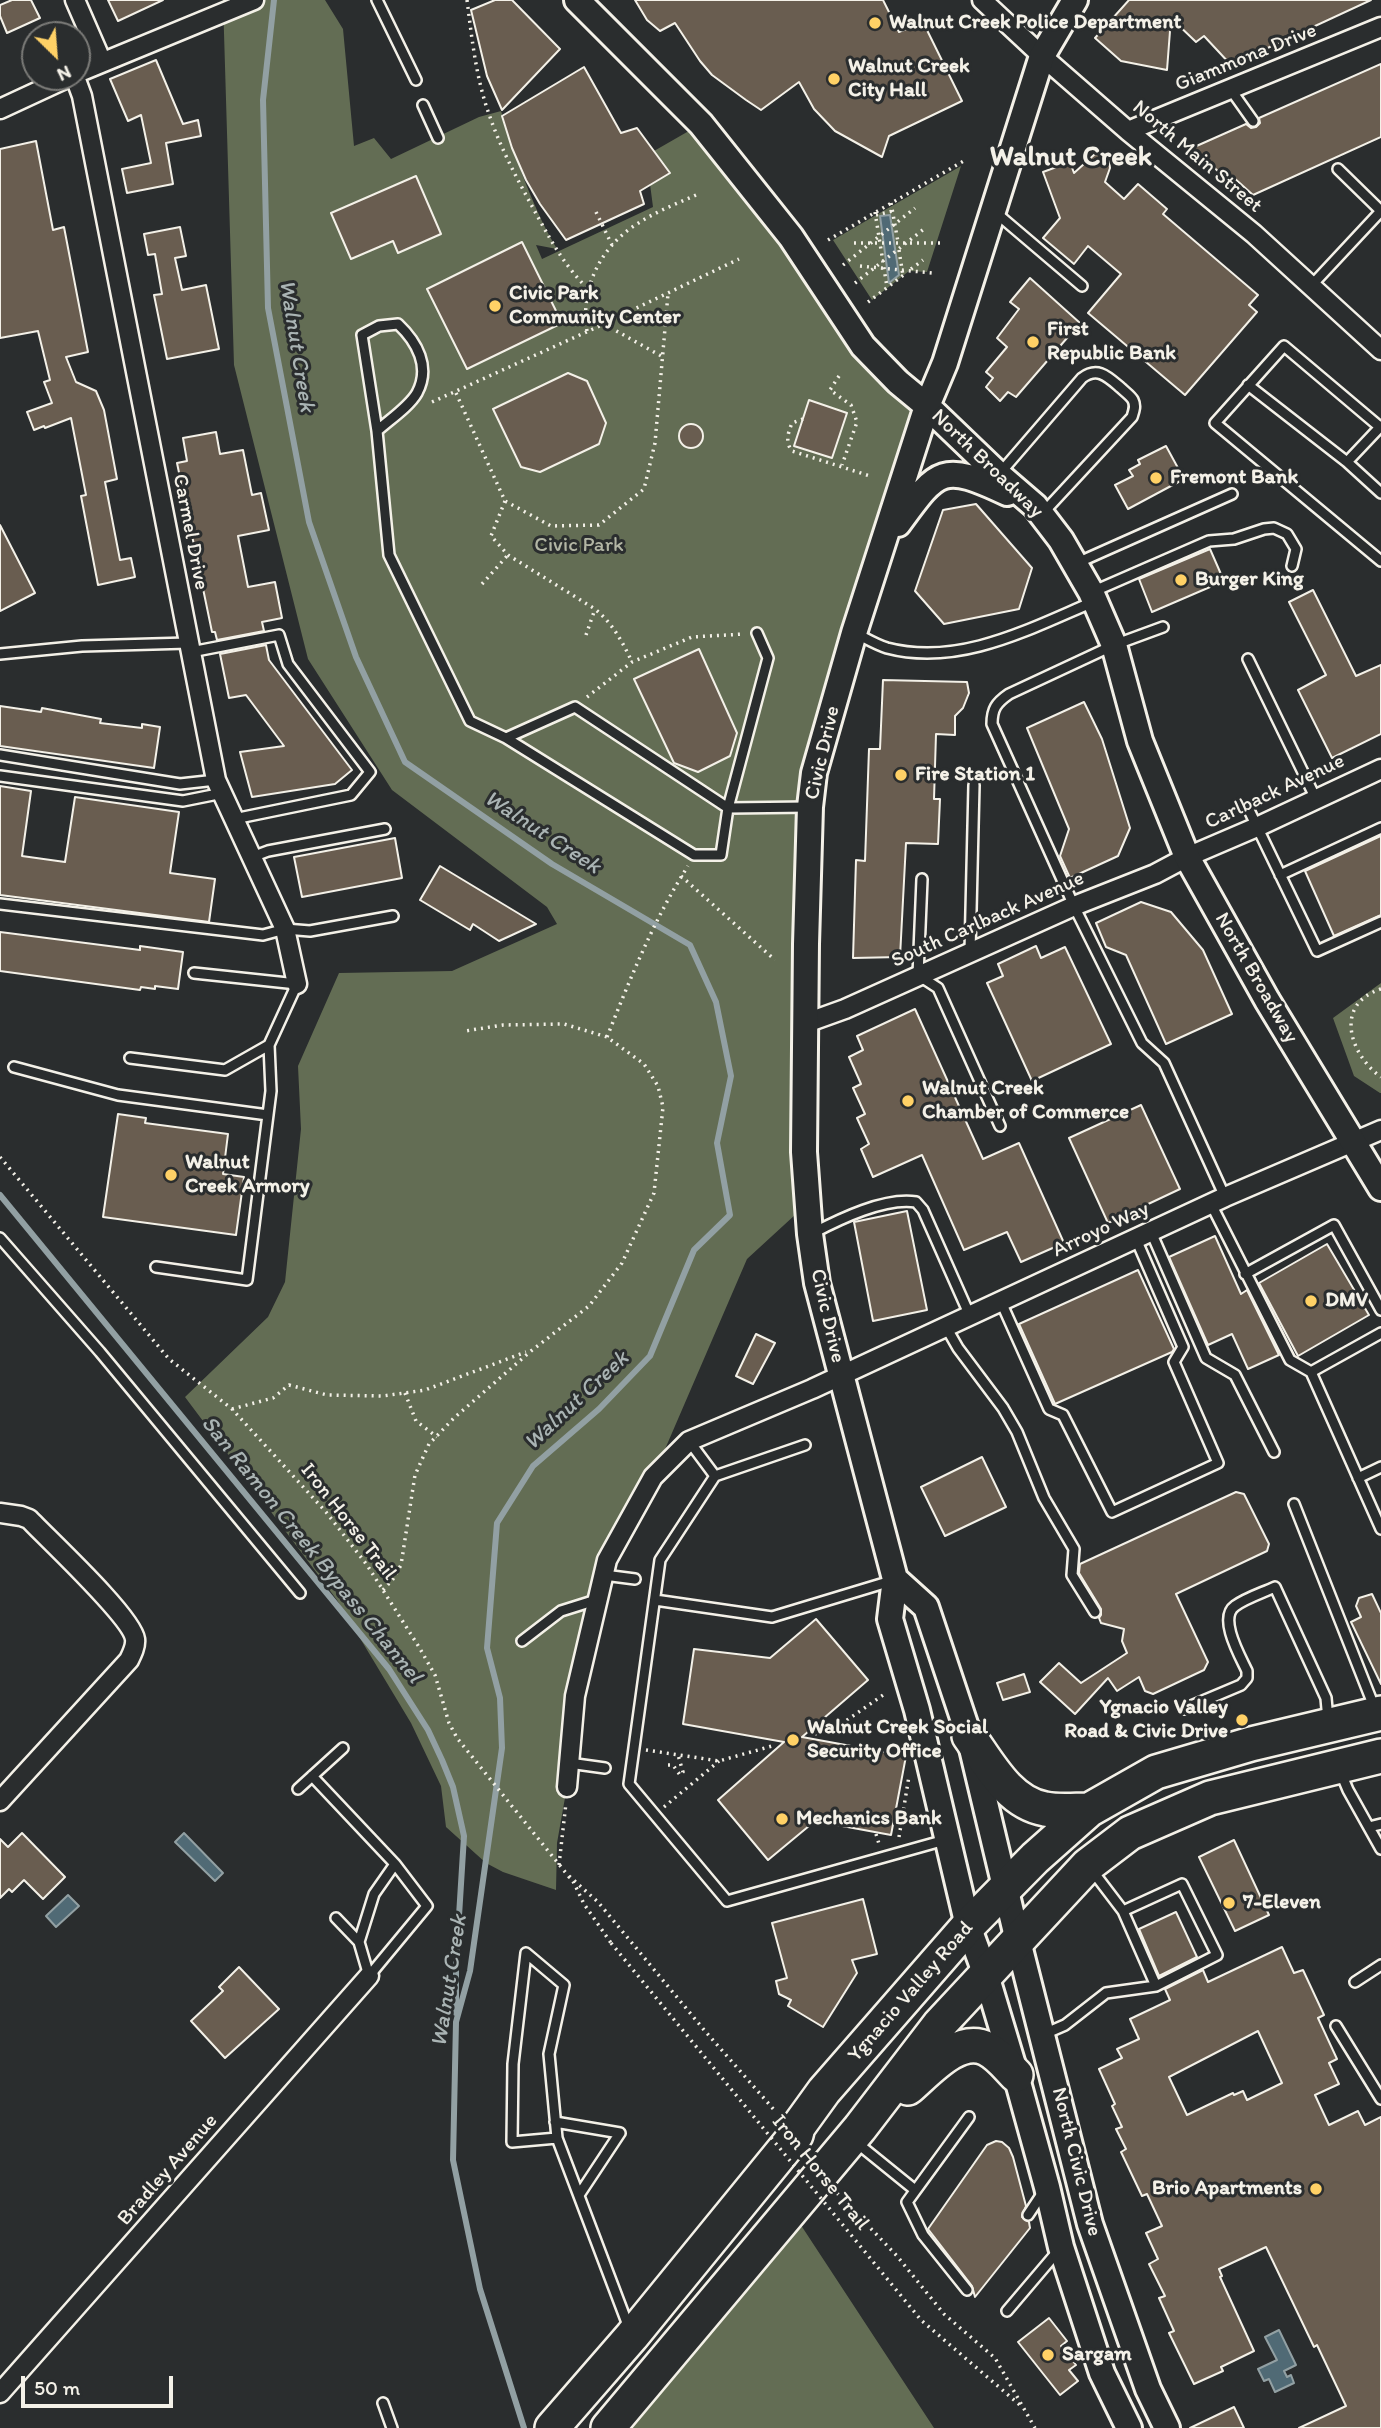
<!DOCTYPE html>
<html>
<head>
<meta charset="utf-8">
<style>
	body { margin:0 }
	#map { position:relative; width:1381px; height:2428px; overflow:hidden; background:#2a2d2e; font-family:Itim,sans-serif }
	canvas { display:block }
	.north { position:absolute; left:21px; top:21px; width:70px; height:70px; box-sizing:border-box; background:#2a2d2e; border:2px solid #7b7b78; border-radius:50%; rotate:155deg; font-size:19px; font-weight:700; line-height:28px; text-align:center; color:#f4f1e8 }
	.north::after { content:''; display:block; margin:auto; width:24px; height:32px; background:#ffd166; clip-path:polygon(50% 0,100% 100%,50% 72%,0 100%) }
	.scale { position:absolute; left:21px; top:2376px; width:152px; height:32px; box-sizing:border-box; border:4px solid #f4f1e8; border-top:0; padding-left:9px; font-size:21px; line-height:24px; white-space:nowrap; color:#f4f1e8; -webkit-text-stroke:5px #2a2d2e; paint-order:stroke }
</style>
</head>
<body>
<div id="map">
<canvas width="1381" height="2428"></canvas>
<div class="north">N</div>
<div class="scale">50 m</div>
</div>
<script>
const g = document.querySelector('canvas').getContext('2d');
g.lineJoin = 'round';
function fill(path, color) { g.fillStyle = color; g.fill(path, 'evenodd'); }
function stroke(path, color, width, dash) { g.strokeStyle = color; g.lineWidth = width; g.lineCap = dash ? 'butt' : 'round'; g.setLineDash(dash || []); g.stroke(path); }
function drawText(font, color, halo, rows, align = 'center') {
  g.font = font + ' Itim,sans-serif'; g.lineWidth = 6; g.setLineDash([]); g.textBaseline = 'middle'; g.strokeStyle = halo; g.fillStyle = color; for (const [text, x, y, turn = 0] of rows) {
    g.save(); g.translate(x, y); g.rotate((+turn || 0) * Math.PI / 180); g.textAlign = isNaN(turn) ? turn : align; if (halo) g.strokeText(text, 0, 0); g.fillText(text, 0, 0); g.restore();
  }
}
fill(new Path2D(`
	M223 0H325L343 29 354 146 374 138 391 159 479 117 501 111C515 156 533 209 557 249L536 245 542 259 653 207 650 184 669 173 654 151 701 124 850 329 927 406 814 773 808 1203 747 1259 653 1477 607 1560 557 1843 556 1890 503 1872 486 1863 446 1827 441 1786 411 1723 337 1600 185 1397 268 1317 285 1282 301 1129 298 1066 339 973 452 971 557 924 547 907 392 790 308 659 234 365Z
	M961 166 927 272 909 271 872 300 833 240ZM890 215V282L881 217Z
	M1381 983V1093H1380L1354 1076 1333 1018Z
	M791 2210 934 2428H613Z`), '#636d54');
const water = new Path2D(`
	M890 215 899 275 889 283 880 216Z
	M184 1833 223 1873 215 1881 175 1842Z
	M68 1895 79 1906 56 1927 46 1916Z
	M1279 2330 1296 2365 1284 2371 1287 2377 1291 2375 1294 2383 1275 2392 1269 2379 1264 2381 1258 2369 1277 2360 1265 2337Z`);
fill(water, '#506a75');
stroke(water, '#92a0a3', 2);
stroke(new Path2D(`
	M274 0 263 100 268 308 309 522 356 657 405 762 552 864 690 945 716 1002 731 1076 717 1143 730 1215 694 1250 650 1356 599 1409 533 1466 497 1523 487 1648 500 1698 502 1748 470 1971 456 2022 453 2160 480 2289 524 2428
	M0 1195 389 1669 428 1730 442 1760 453 1787 464 1836 456 1964V2013`), '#92a0a3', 6);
const building = new Path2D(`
	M12 0H31L40 18 7 33 0 16V5Z
	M108 0H163L118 21Z
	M495 0H512L560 49 502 110 487 76 471 10Z
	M635 0H883L899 32 923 22 962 101 889 136 882 157 835 131 814 109 799 82 761 110 746 100 712 75 700 61 675 23 660 31 647 20Z
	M1129 0H1371L1231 65 1204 36 1196 42 1171 18 1167 70 1121 61 1095 38Z
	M156 60 183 124 198 120 201 136 166 143 173 184 127 193 122 169 151 163 141 115 128 121 110 79Z
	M1381 64V137L1253 195 1233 177 1228 180 1192 148 1246 124 1251 128 1256 127 1260 123 1259 118Z
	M584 67 621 133 637 128 670 173 640 191 644 204 566 240 540 204 526 180 512 148 502 116Z
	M36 141 53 230 64 227 88 352 66 357 76 382 96 391 104 410 117 479 105 482 120 560 131 558 135 577 98 585 81 496 86 495 71 418 45 428 44 426 34 430 27 412 52 403 44 382 50 380 38 331 0 338V149Z
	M1095 154 1104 155 1109 161 1110 168 1105 182 1124 199 1138 184 1167 209 1163 214 1258 295 1249 305 1257 312 1185 395 1088 313 1121 274 1088 246 1074 264 1043 238 1060 218 1043 172 1070 162 1074 173Z
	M416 176 441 234 398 253 393 241 351 259 331 213Z
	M180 227 186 256 175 258 182 290 206 285 219 349 167 359 154 295 162 294 155 254 148 255 144 234Z
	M522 242 562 323 467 369 427 289Z
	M1030 278 1080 323 1016 397 1008 392 1000 401 986 387 993 378 986 372 1007 347 997 338 1019 309 1010 302Z
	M568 373 587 381 606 423 599 444 540 472 521 467 493 409Z
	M809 400 847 413 832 458 794 446Z
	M679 436a12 12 0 1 1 24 0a12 12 0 1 1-24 0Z
	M216 432 220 454 243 450 252 495 261 493 269 530 238 536 248 587 275 582 282 618 262 622 264 631 217 640 215 632H212L177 463 187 461 183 438Z
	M1166 446 1184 479 1128 509 1115 485 1133 476 1129 470 1140 464 1138 460Z
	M976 504 1032 568 1019 609 944 624 915 591 943 510Z
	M0 525 35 593 0 611Z
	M1210 549 1224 581 1152 612 1139 579Z
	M1313 590 1356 676 1381 665V734L1332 758 1298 690 1326 675 1289 602Z
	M266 645 269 660 352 770 335 784 252 797 240 752 284 746 246 695 229 698 220 654Z
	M699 649 737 733 730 756 698 772 674 763 634 679Z
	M883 680 967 682 969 693 963 708 955 716V735L936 734 934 799H940L938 844 906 843 900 957 853 958 856 860 865 861 869 749H880Z
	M1084 702 1102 739 1130 828 1118 856 1070 878 1060 856 1069 829 1027 728Z
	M0 706 41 712 42 708 101 719 100 723 142 728V724L160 727 154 768 0 746Z
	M0 786 31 791 22 856 65 862 75 797 179 812 170 873 215 879 209 922 0 895Z
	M1381 836V915L1334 936 1305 871Z
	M395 838 402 878 302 897 294 857Z
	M440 866 536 924 499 941 473 924 470 930 420 900Z
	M1141 902 1171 912 1203 950 1232 1014 1166 1044 1126 955 1106 947 1096 923Z
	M0 932 140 950V946L183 952 178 989 155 986V989L141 987 140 990 0 971Z
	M1036 946 1041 958 1065 947 1111 1044 1032 1081 987 983 1003 976 998 964Z
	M915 1009 983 1159 1019 1143 1064 1243 1021 1262 1007 1232 964 1250 922 1155 873 1177 861 1149 869 1144 857 1118 865 1114 853 1088 861 1084 849 1057 863 1050 857 1036Z
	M1141 1105 1180 1189 1108 1223 1069 1138Z
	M118 1114 146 1118 145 1123 228 1134 223 1174 244 1177 236 1235 103 1217Z
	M907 1211 927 1310 873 1321 854 1222Z
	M1215 1236 1241 1294 1247 1290 1279 1355 1248 1369 1232 1334 1208 1345 1169 1257Z
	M1327 1244 1369 1315 1298 1356 1259 1283Z
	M1138 1270 1174 1349 1172 1352 1055 1404 1019 1324Z
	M756 1334 775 1343 753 1384 736 1376Z
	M982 1457 1006 1507 945 1536 921 1487Z
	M1236 1492 1244 1494 1269 1544 1267 1551 1176 1594 1208 1662 1204 1670 1153 1694 1145 1691 1139 1677 1117 1691 1108 1678 1075 1714 1040 1682 1059 1663 1081 1683 1127 1653 1122 1641 1124 1629 1101 1623 1099 1618 1101 1615V1609L1079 1573 1080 1564Z
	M1372 1594 1381 1613V1684L1351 1622 1361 1617 1356 1606 1359 1598Z
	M816 1619 868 1680 802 1737 906 1756 891 1835 815 1821 768 1860 718 1800 784 1742 683 1724 694 1649 770 1658Z
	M1024 1674 1030 1692 1003 1700 997 1683Z
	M22 1833 65 1877 43 1899 24 1880 12 1892 9 1889 0 1898V1839L8 1847Z
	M1234 1840 1269 1915 1235 1931 1199 1857Z
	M863 1899 877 1954 852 1960 857 1973 823 2027 788 2006 791 2000 779 1994 776 1981 787 1978 772 1923Z
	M1176 1912 1197 1957 1159 1976 1139 1929Z
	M1282 1947 1294 1973 1303 1970 1324 2015 1318 2018 1337 2059 1329 2063 1339 2084 1315 2095 1329 2125 1358 2111 1365 2125 1381 2117V2428H1299L1346 2406 1317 2345 1314 2347 1266 2247 1219 2269 1222 2276 1220 2277 1254 2351 1221 2367 1223 2371 1194 2384 1169 2333 1174 2331 1159 2298 1165 2296 1149 2264 1158 2259 1146 2233 1162 2226 1147 2194 1142 2196 1121 2152 1126 2149 1116 2129 1122 2127 1112 2106 1115 2104 1099 2069 1122 2058 1117 2049 1139 2039 1130 2019 1170 2000 1165 1989 1203 1970 1208 1982ZM1258 2031 1282 2083 1247 2100 1243 2091 1234 2095 1233 2093 1187 2115 1169 2077Z
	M239 1967 279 2009 225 2058 191 2021 223 1991 219 1987Z
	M996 2141 1002 2142 1009 2148 1013 2157 1026 2206 1022 2217 1029 2222 1030 2228 975 2297 972 2286 928 2229 987 2145Z
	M1049 2318 1067 2341 1061 2346 1076 2365 1069 2370 1078 2381 1060 2395 1018 2342Z
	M1234 2407 1244 2428H1190Z`);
fill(building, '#695d50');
stroke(building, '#f4f1e8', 2);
const lane = new Path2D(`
	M377 0 416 80
	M1231 90 1253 121
	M423 105 438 138
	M1338 169 1381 211
	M995 212 1082 286
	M1311 286 1381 211
	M1248 385 1347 462
	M1381 426 1347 462 1381 493
	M1381 428 1284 346 1215 423 1381 561
	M377 431C389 420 409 407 417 393 431 367 417 342 398 324L379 326 362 335 377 431 389 555 470 721 506 738
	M1001 472 1082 378C1098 366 1108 377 1121 388 1125 392 1131 396 1133 400 1136 406 1134 411 1132 417L1043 513
	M1077 563 1232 494
	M1092 592 1209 541 1234 539 1264 529 1274 528 1287 534 1296 549 1292 566
	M1163 627 1114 645 1009 694C996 703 992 709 992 724L1074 906 1142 1043 1164 1063 1225 1197
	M757 633 768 658 728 808 809 807
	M857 634C867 639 877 645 887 648 959 667 1029 629 1093 602
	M191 652 279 635 288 664 370 772 351 795 234 819
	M0 654 82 646 188 643
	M1248 659 1316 799
	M575 707 728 808 721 855H694L506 738Z
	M0 755 180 784 216 780
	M0 776 183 801 223 793
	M1248 808 1317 951 1381 922
	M252 857 268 851 385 829
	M1280 875 1381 828
	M922 879 918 975 938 988 1000 1126
	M0 904 263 935 285 929 310 931 393 916
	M970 952 974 785
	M130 1058 225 1070 269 1045 297 984 194 973
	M14 1067 118 1095 268 1115
	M1211 1204 1290 1360 1311 1372 1381 1333
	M1151 1232 1206 1358 1235 1375 1274 1452
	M813 1233C840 1219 885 1197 916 1202L923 1210 970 1316
	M0 1238 100 1352 300 1593
	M156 1267 247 1280 271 1091 269 1045
	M1245 1274 1334 1225 1381 1310
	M1001 1302 1049 1409 1063 1415 1112 1512 1218 1463 1174 1362 1183 1347 1136 1239
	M946 1327 958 1348 1003 1408 1017 1432 1044 1498 1074 1549 1072 1575 1095 1612
	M1311 1372 1381 1529
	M689 1441 715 1476 805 1445
	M715 1476 660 1560 629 1784 727 1901 945 1840
	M1358 1478 1381 1467
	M1294 1504 1375 1709
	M604 1575 635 1579
	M655 1600 772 1617 891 1581
	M522 1641 561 1611 596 1600
	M1184 1709 1241 1685 1247 1678V1671C1240 1656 1218 1618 1235 1606 1246 1598 1262 1593 1275 1587L1326 1698 1328 1720
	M569 1763 605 1768
	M1340 1771 1348 1790 1381 1849
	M312 1776 395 1864 427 1906 369 1976
	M298 1789 343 1748
	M1369 1827 1381 1824
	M1123 1911 1156 1986
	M336 1918 359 1942
	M369 1976 359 1942 374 1894 395 1864
	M1355 1982 1381 1965
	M1336 2026 1381 2099
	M1042 2035 1065 2025 1106 1993 1156 1986 1217 1955 1182 1884 1123 1911 1091 1869
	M555 2122 620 2133 579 2195
	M557 2138 549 2054 564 1985 526 1953 513 2064 512 2142 557 2138 629 2328
	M857 2143 915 2190
	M1028 2215 1044 2191
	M967 2290 923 2235 907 2202 969 2117
	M1007 2311 1058 2251
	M383 2403 392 2428`);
const street = new Path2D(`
	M75 0 102 62
	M982 0 1042 56 1128 131 1254 234 1381 350
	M77 73 254 0
	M75 77 82 96 216 780 285 929 297 984
	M0 109 69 77
	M1128 131 1381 27
	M806 1023 845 1009 1074 906 1155 874 1187 857 1257 827 1381 769
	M0 1513 21 1516 29 1519C49 1540 132 1617 135 1639 136 1646 132 1654 129 1660L0 1801
	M567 1787 575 1696 607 1560 653 1477 689 1441 812 1389 1225 1197 1381 1130
	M0 2393 369 1976`);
const secondary = new Path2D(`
	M577 0 701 124 791 237 863 346 898 382 927 406 999 475 1035 506 1061 540 1091 592 1114 645 1140 741 1187 857 1267 1000 1381 1188
	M1075 0 1042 56 945 363 927 406 854 633 814 773 810 807 806 944 804 1152 810 1234 817 1283 895 1579 890 1619 917 1710 968 1926 986 1975 1016 2075 1047 2187 1061 2247 1102 2373 1129 2428
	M898 524C938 469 942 462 1007 493
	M895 1579 926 1607 969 1736 1018 1941 1090 2224 1148 2389 1167 2428`);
const highway = new Path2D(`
	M969 1736C989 1764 1009 1803 1045 1809 1059 1812 1075 1810 1089 1810
	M908 2088C927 2072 959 2034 987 2049 999 2055 1007 2066 1016 2075
	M552 2428 632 2336 796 2135 798 2127 824 2091 968 1926 1035 1858 1089 1810 1156 1772 1251 1744 1381 1713
	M608 2428 860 2128 939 2025 1088 1865 1130 1833 1210 1798 1381 1756`);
stroke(lane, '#f4f1e8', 14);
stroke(street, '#f4f1e8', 23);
stroke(secondary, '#f4f1e8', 30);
stroke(highway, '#f4f1e8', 38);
stroke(new Path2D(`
	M467 0C472 39 476 79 490 117 502 152 521 186 539 219 554 246 566 267 588 289
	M891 203 898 242
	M596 212 612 245
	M875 212 887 287
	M876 215 893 211
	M828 240 967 159
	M854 243H942
	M899 250 903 276
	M843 265 915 208
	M860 266 932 273
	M911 269 923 260
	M855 283 924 229
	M868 302 905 274
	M605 323 739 259
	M587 331C580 289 600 247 637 224 655 212 676 204 696 195
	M839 376 830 390 851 405 857 422 842 465
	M456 393 505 501 551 526 599 525 644 489 655 443 668 294
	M432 402 604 324 663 357
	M803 419 792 423C788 433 785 442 792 451L870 476
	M505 501 491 536 508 555 595 609C613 624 622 641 632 662
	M482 584 508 555
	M586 635 595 609
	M587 697 632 662 692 637 744 634
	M681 876 775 960
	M1381 989C1333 1004 1350 1055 1381 1077
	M607 1037C630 979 654 919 688 866
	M0 1157 169 1359 232 1409 326 1512 367 1565 419 1647 435 1675 449 1723 457 1738 574 1883 584 1904 611 1943
	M405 1393 416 1421 437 1437
	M232 1409 273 1398 289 1385 327 1395 383 1396 425 1390 526 1352
	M383 1590 393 1579 401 1565 415 1475 429 1444 454 1418 531 1351 589 1306 622 1263 654 1193 663 1107 658 1086 644 1064 607 1037 564 1024 503 1025 465 1031
	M815 1734 837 1727 886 1693
	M646 1750 719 1761 772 1746
	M668 1765H673L680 1775 683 1772 678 1755
	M664 1807 719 1761
	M876 1834 879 1844
	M899 1837 909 1776
	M559 1865 566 1803
	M569 1876 598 1902 705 2031 776 2112
	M837 2193 897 2256 944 2314 995 2358 1035 2428`), '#f4f1e8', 3.5, [2, 5]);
stroke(lane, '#2a2d2e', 9);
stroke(street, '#2a2d2e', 18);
stroke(secondary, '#2a2d2e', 24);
stroke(highway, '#2a2d2e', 33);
stroke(new Path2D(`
	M611 1943 921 2320 1021 2406`), '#f4f1e8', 3.5, [2, 5]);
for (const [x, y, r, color] of [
	[875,23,7,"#ffd166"],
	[834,79,7,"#ffd166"],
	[495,306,7,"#ffd166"],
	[1033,342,7,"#ffd166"],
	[1156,478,7,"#ffd166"],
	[1181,580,7,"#ffd166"],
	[901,775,7,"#ffd166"],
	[908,1101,7,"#ffd166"],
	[171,1175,7,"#ffd166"],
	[1311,1301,7,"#ffd166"],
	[1242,1720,7,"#ffd166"],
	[793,1740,7,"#ffd166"],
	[782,1819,7,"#ffd166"],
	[1229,1903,7,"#ffd166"],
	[1316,2189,7,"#ffd166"],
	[1048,2355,7,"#ffd166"]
]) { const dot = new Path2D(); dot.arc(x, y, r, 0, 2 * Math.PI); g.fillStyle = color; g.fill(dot); stroke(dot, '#2a2d2e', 2.5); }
drawText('bold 21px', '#f4f1e8', '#2a2d2e', [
	["Walnut Creek Police Department",889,23],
	["Walnut Creek",848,67],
	["City Hall",848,91],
	["Civic Park",509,294],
	["Community Center",509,318],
	["First",1047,330],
	["Republic Bank",1047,354],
	["Fremont Bank",1170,478],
	["Burger King",1195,580],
	["Fire Station 1",915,775],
	["Walnut Creek",922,1089],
	["Chamber of Commerce",922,1113],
	["Walnut",185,1163],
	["Creek Armory",185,1187],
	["DMV",1325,1301],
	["Ygnacio Valley",1228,1708,"right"],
	["Road & Civic Drive",1228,1732,"right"],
	["Walnut Creek Social",807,1728],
	["Security Office",807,1752],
	["Mechanics Bank",796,1819],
	["7-Eleven",1243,1903],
	["Brio Apartments",1302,2189,"right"],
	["Sargam",1062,2355]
], 'left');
drawText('21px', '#f4f1e8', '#2a2d2e', [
	["Giammona Drive",1246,58,-22],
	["North Main Street",1197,157,40],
	["North Broadway",987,464,44],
	["Carmel Drive",190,532,79],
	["Civic Drive",823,753,-77],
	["Carlback Avenue",1275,792,-25],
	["South Carlback Avenue",988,920,-24],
	["North Broadway",1256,978,60],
	["Arroyo Way",1101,1230,-25],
	["Civic Drive",827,1316,77],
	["Iron Horse Trail",348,1522,52],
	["Ygnacio Valley Road",911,1992,-49],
	["North Civic Drive",1076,2162,76],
	["Bradley Avenue",168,2170,-49],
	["Iron Horse Trail",820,2173,51]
]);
drawText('21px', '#b3b6a5', '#2a2d2e', [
	["Civic Park",579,546]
]);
drawText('italic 23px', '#aab4b4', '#2a2d2e', [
	["Walnut Creek",296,346,81],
	["Walnut Creek",542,833,33],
	["Walnut Creek",577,1401,-43],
	["San Ramon Creek Bypass Channel",311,1550,51],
	["Walnut Creek",450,1981,-81]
]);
drawText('bold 28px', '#f4f1e8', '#2a2d2e', [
	["Walnut Creek",1071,158]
]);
</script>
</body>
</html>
